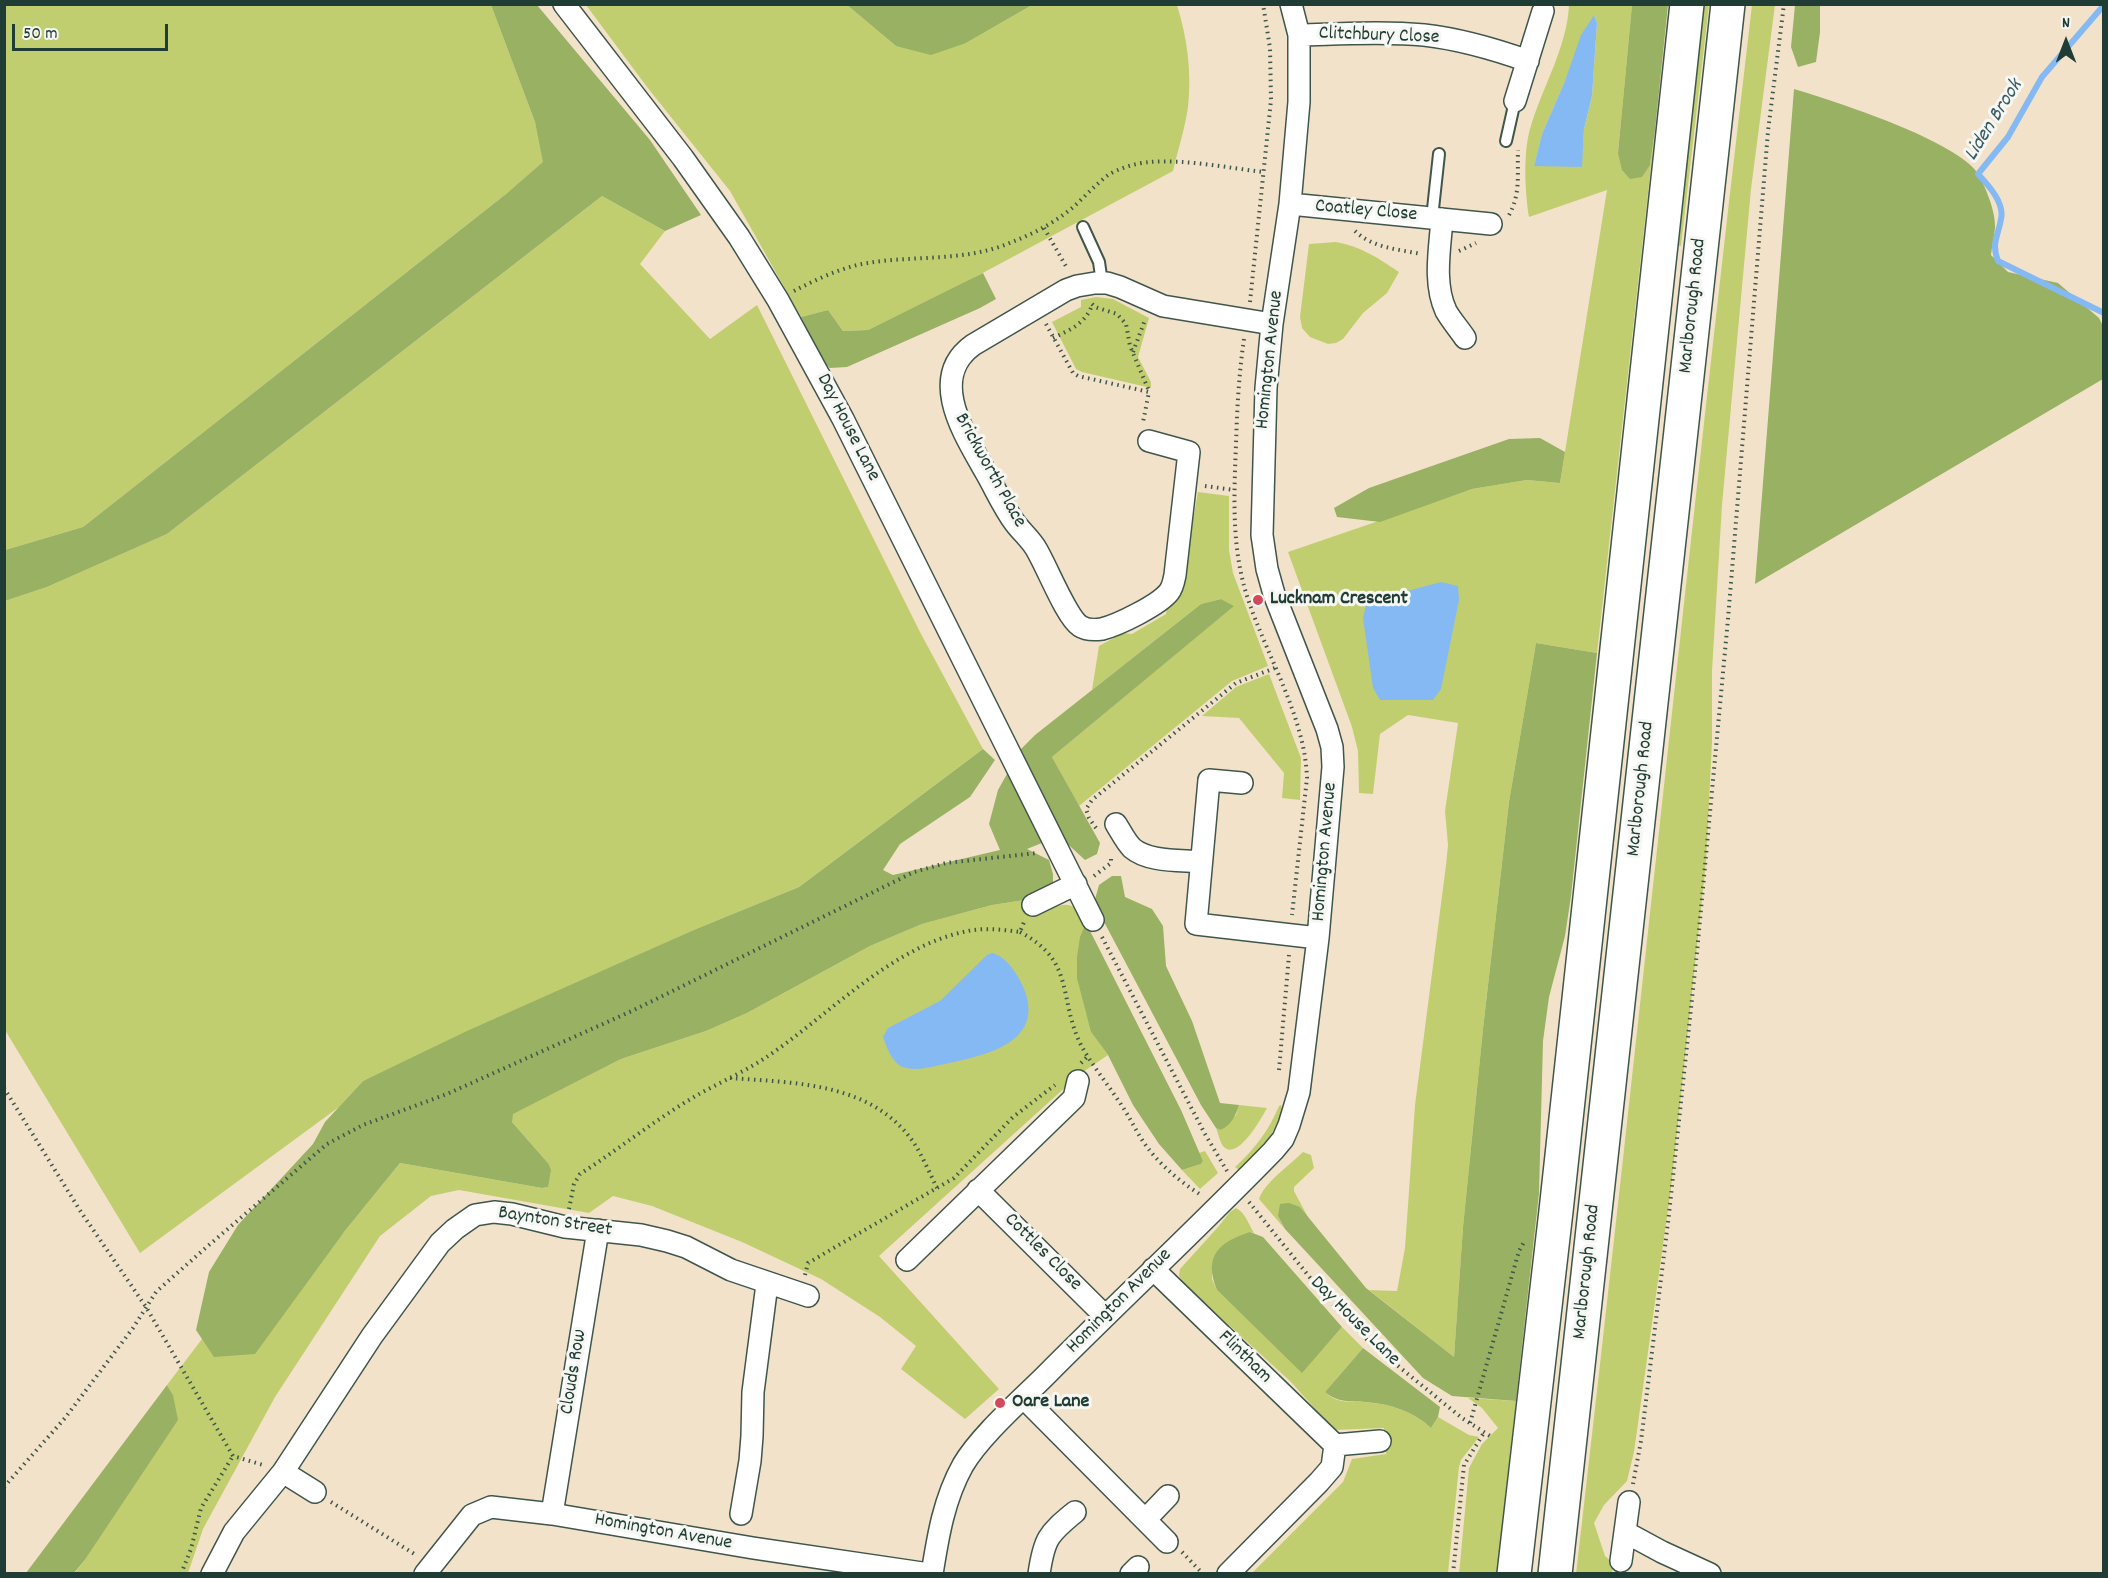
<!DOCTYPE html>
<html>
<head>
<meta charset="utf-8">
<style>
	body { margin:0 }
	#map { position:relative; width:2108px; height:1578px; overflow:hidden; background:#f3e2ca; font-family:Dekko,sans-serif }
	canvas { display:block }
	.frame { position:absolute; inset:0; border:6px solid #1f3d34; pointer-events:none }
	.north { position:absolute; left:2036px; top:12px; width:60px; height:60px; -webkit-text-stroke:4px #f6f6f2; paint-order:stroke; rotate:0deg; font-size:16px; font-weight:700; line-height:24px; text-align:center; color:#1f3d34 }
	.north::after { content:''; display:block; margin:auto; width:21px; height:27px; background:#1f3d34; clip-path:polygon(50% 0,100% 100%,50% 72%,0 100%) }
	.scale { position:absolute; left:12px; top:24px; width:156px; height:27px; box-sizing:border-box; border:3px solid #1f3d34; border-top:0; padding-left:8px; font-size:18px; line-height:21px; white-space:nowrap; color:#1f3d34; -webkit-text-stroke:4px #f6f6f2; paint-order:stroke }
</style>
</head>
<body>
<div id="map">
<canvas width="2108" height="1578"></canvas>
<div class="frame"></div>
<div class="north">N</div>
<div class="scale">50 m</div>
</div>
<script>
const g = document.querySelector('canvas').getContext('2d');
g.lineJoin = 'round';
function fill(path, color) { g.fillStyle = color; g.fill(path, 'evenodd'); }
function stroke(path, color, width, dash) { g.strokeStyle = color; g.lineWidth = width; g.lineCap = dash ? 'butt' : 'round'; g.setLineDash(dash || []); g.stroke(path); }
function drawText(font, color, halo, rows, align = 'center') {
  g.font = font + ' Dekko,sans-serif'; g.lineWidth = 6; g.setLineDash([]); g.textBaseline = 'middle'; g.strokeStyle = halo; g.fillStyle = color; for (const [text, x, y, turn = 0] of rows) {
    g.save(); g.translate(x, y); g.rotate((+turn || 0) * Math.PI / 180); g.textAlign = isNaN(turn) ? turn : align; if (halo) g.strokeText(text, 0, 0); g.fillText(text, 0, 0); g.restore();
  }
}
fill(new Path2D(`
	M4 5H491L535 122 544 162 506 194 83 527 5 550Z
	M586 5H847L896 46 966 43 1032 5H1177C1187 37 1192 72 1188 107 1185 128 1178 150 1173 171L964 283 868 330 843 331 828 310 801 317 730 191 647 87Z
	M1569 5H1632L1618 153 1650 165 1655 130 1597 653 1536 643 1509 802 1483 1029 1463 1227 1454 1357 1369 1290 1397 1291 1405 1248 1415 1105 1446 865 1448 845 1445 811 1458 723 1408 715 1380 734 1373 794 1359 793 1358 751 1352 727 1288 552 1472 489 1527 480 1560 483 1607 190 1529 217C1525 192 1523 153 1530 129 1542 87 1567 48 1569 5ZM1594 15 1597 23 1592 96 1584 129 1581 166H1534L1542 134Z
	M1701 5H1709L1681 246H1678Z
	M1752 5H1775L1751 189 1722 505 1712 671V742L1706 862 1671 1188 1634 1452 1627 1481 1604 1505 1594 1523 1605 1556 1613 1563 1612 1573 1576 1574C1637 1051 1690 527 1752 5Z
	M602 196 665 231 640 264 710 339 757 305 920 632 983 749 799 887 696 929 363 1081 339 1107 140 1253 5 1030V601L47 587 167 534Z
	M1336 242C1360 246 1380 259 1399 272L1387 293 1363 313 1343 339 1336 343 1328 344 1310 337 1302 328 1300 317 1309 244Z
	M1096 297 1113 299 1149 318 1138 357 1151 382V388L1082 372 1076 369 1052 322 1081 307V300Z
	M1198 492 1229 496V550L1233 573 1268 666 1232 681 1079 806 1052 757 1233 606 1221 599 1201 604 1092 690 1099 646 1123 633 1132 634 1166 614 1167 603 1181 587Z
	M1269 674 1301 758 1300 800 1282 798 1284 773 1239 718 1202 716 1236 687Z
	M1031 899 1039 915C1062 904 1072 896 1086 923L1091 1032 1108 1055 1080 1074 879 1256 999 1389 965 1419 901 1369 916 1346 880 1317 821 1279 742 1242 652 1206 613 1196 589 1213 459 1190 431 1196 380 1236 275 1397 203 1529 188 1573 74 1574 84 1561 173 1395 167 1385 202 1339 344 1232 400 1163 542 1188 548 1187V1163L512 1122V1114L621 1059 706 1031 747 1013 870 946 922 924 992 905Z
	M1239 1105 1267 1108C1262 1117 1237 1163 1223 1146 1220 1142 1218 1133 1216 1128L1220 1130 1236 1115Z
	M1281 1105 1283 1111 1271 1135 1240 1171 1235 1167C1255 1149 1269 1130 1279 1106Z
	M1205 1151 1218 1173 1200 1189 1182 1170 1201 1164 1203 1161 1199 1153Z
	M1303 1152 1311 1155 1314 1168 1294 1187V1191L1310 1221 1300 1207 1278 1216 1285 1229 1259 1199C1264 1183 1291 1164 1303 1152Z
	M1236 1208C1245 1212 1249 1225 1254 1233L1250 1232 1212 1266V1279L1217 1290 1302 1372 1342 1327 1363 1348 1325 1392C1337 1404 1350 1401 1365 1402 1390 1404 1413 1411 1431 1428L1438 1417 1469 1435 1479 1437 1461 1460 1459 1467 1448 1573H1252L1343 1482 1352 1459 1386 1454 1384 1428 1334 1430 1291 1382 1184 1284 1179 1276 1180 1269 1218 1227 1230 1212Z
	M1468 1398 1516 1401 1497 1573 1459 1574 1469 1468 1482 1444 1498 1428 1482 1408Z`), '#c1ce70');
fill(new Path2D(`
	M491 5H537L650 140 701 215 665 231 602 196 167 534 47 587 5 601V550L83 527 506 194 543 162 535 122Z
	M847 5H1032L966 43 931 55 896 46Z
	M1632 5H1668L1655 130 1650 165 1642 177 1630 179 1622 170 1618 153Z
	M1795 5H1820V32L1816 62 1798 67 1791 47Z
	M1794 89C1834 101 1959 141 1979 175 1986 189 1996 212 1995 228 1994 237 1992 246 1991 255L2008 272 2058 283 2099 318 2103 326V379L1755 584Z
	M983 273 996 299 980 308 847 367 830 368 822 361 801 317 828 310 843 331 868 330Z
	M1540 438 1565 452 1560 483 1527 480 1472 489 1380 522 1337 517 1334 508 1369 488 1509 439Z
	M1221 599 1234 606 1052 757 1100 843 1097 854 1085 860 1059 836 1027 849 1049 860 1053 874V889L1031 899 992 905 922 924 870 946 747 1013 706 1031 621 1059 513 1114 512 1122 548 1163 551 1170 548 1187 542 1188 400 1163 344 1232 255 1354 214 1357 196 1330 209 1272 238 1225 313 1144 325 1122 363 1081 467 1031 696 929 799 887 983 749 995 760 970 797 900 844 883 870 893 875 1000 850 989 824 998 790 1021 749 1035 735 1201 604Z
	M1536 643 1597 653 1571 896 1565 936 1549 997 1543 1041 1539 1193 1516 1401 1452 1396 1423 1378 1285 1229 1278 1216 1280 1204 1289 1203 1300 1207 1366 1288 1454 1357 1463 1227 1483 1029 1509 802Z
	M1112 876H1121L1125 897 1152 909 1163 926 1166 966 1192 1021 1220 1103 1239 1105C1236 1115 1231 1126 1220 1130L1216 1128 1201 1105 1094 903 1099 885Z
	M1086 923 1181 1110 1203 1161 1201 1164 1182 1170 1159 1144 1133 1105 1108 1055 1091 1032 1077 978V957L1080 937Z
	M1250 1232 1263 1237 1342 1327 1302 1373 1217 1290C1203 1256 1219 1242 1250 1232Z
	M1363 1348 1440 1407 1438 1417 1431 1428C1413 1411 1390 1404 1366 1402 1350 1401 1338 1403 1325 1392Z
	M167 1385 173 1395 178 1420 84 1561 74 1573H26Z`), '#98b162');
fill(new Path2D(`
	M1594 15 1597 23 1592 96 1584 129 1582 167 1534 166 1542 134 1565 81 1581 35Z
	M1441 582 1458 586 1459 600 1441 689 1433 700H1380L1373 688 1363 618 1366 605 1385 597Z
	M992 953C1005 956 1015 971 1021 982 1049 1039 993 1054 949 1063 936 1066 916 1072 903 1067 891 1062 887 1047 883 1037L888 1028 940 1001 987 955Z`), '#85b9f3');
stroke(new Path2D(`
	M2104 5 2042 77 2008 137 1978 174C1988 185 2005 203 2001 219 1998 237 1991 243 1998 261L2104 313`), '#85b9f3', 6);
const lane = new Path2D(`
	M1506 141 1515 101
	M1432 218 1439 154
	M1083 227 1099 262 1102 283`);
const street = new Path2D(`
	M564 4 683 158 739 237 778 300 843 419 1093 920
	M1299 35C1340 34 1383 31 1424 35 1460 39 1494 49 1528 61
	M1515 101 1543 11
	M1290 204 1491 224
	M1442 219C1440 248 1433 283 1446 311 1451 320 1459 329 1465 338
	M1149 441 1189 452 1175 575C1174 580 1173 587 1169 592 1159 605 1118 625 1102 629 1095 630 1086 630 1080 626 1066 617 1046 564 1035 547 1029 538 1021 531 1015 523 1003 507 995 488 985 471 965 435 927 378 973 345L1066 290 1077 286 1095 283H1107L1120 287 1163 306 1272 324
	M1242 783 1209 780 1196 924 1318 938
	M1116 824C1121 832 1126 842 1132 848 1148 862 1180 860 1201 862
	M1033 905 1076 884
	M978 1190 1105 1316
	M907 1260 1074 1098 1078 1081
	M1153 1269 1335 1445 1332 1467 1319 1482 1228 1574
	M1024 1398 1167 1542
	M1335 1445 1380 1441
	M283 1472 315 1492
	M552 1514 598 1230
	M741 1514 750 1461 752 1436 753 1392 767 1284
	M1146 1519 1168 1496
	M1625 1532 1662 1552 1710 1574
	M1621 1561 1629 1502
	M212 1574 234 1532 283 1472 372 1336 440 1243 455 1229 475 1215 494 1212 512 1214 565 1227 641 1235 667 1241 686 1247 731 1270 808 1296
	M425 1574 472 1515 491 1507 552 1514 753 1548 929 1574
	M932 1574C938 1536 944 1499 963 1465 982 1433 1026 1396 1053 1368 1126 1295 1201 1225 1273 1151L1283 1139 1289 1125 1299 1092 1318 938 1333 767 1332 747 1327 729 1274 594 1267 569 1262 535 1266 388 1272 324 1290 204 1299 102V35L1291 4
	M1039 1574C1044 1539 1048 1534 1075 1512
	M1131 1574 1138 1567`);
const highway = new Path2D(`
	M1514 1574 1556 1211 1687 4
	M1555 1574 1728 4`);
stroke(lane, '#3f564a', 14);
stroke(street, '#3f564a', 24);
stroke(highway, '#3f564a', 36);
stroke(new Path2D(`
	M1509 215C1521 193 1517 174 1518 150
	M1044 228 1067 268
	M1355 231C1373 248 1397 249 1421 254
	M1459 251 1476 243
	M794 291C815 280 838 269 862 264 909 255 956 262 1002 246 1023 238 1044 229 1063 215 1079 204 1091 188 1107 176 1118 168 1137 163 1150 162 1186 159 1228 168 1264 172
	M1250 302 1271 100 1270 48 1263 4
	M1092 304 1095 307 1117 314 1126 324 1130 346 1149 391
	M1046 324 1073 373 1078 376 1149 392 1143 422
	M1053 338C1070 330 1086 323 1092 305
	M1244 339C1239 373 1237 409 1236 444 1234 497 1231 551 1249 602 1268 658 1305 718 1307 778L1292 915
	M1133 352 1145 320
	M1205 486 1234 490
	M1096 828 1089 818 1086 809 1092 800 1236 683 1275 668
	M1094 876 1111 863V856
	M1020 932C1077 962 1057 999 1082 1047 1092 1065 1106 1082 1118 1100 1126 1111 1132 1123 1139 1135 1154 1160 1176 1179 1201 1195
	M1102 937 1205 1134 1227 1171
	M1081 1063 1088 1056
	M1279 1070 1289 955
	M730 1078C795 1083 872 1082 914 1143 923 1157 930 1174 937 1188
	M4 1088 81 1212 146 1307 233 1456 263 1465
	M1249 1202 1320 1290 1371 1344 1462 1418 1490 1436
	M569 1209 574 1184 580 1174C619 1149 655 1120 694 1097 716 1084 740 1074 762 1060 827 1018 894 942 974 930 989 928 1005 930 1020 932L1024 922
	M805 1275 808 1263 954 1178 1013 1117 1055 1085
	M1470 1423 1519 1251 1525 1240
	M1633 1484 1641 1441 1669 1214 1697 952 1728 619 1768 131 1784 4
	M4 1487 65 1418 133 1328 156 1292 202 1251 327 1144 363 1125 447 1094 634 1010 914 872 946 863 1037 853
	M331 1502 416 1555
	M1182 1552 1203 1574
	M181 1574 191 1549 201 1508 233 1456
	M1453 1574 1464 1465 1485 1431`), '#3f564a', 4, [1.5, 4.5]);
stroke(lane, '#fff', 10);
stroke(street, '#fff', 21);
stroke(highway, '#fff', 33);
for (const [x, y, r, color] of [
	[1258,600,6,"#d1495b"],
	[1000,1403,6,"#d1495b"]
]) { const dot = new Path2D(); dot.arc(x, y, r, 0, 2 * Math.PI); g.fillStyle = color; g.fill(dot); stroke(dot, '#f6f6f2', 2); }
drawText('20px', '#1f3d34', '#f6f6f2', [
	["Clitchbury Close",1379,37,2],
	["Coatley Close",1366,212,5],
	["Marlborough Road",1694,306,-84],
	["Homington Avenue",1271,360,-84],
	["Day House Lane",847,428,63],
	["Brickworth Place",989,471,61],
	["Marlborough Road",1642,789,-84],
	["Homington Avenue",1326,852,-85],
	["Baynton Street",555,1223,9],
	["Cottles Close",1042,1253,45],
	["Marlborough Road",1588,1272,-84],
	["Homington Avenue",1120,1302,-45],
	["Day House Lane",1354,1322,45],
	["Flintham",1244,1358,44],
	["Clouds Row",575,1372,-81],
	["Homington Avenue",663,1533,10]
]);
drawText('bold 20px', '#1f3d34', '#f6f6f2', [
	["Lucknam Crescent",1270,600],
	["Oare Lane",1012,1403]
], 'left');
drawText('italic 21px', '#385c64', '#f6f6f2', [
	["Liden Brook",1995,121,-58]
]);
</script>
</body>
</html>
